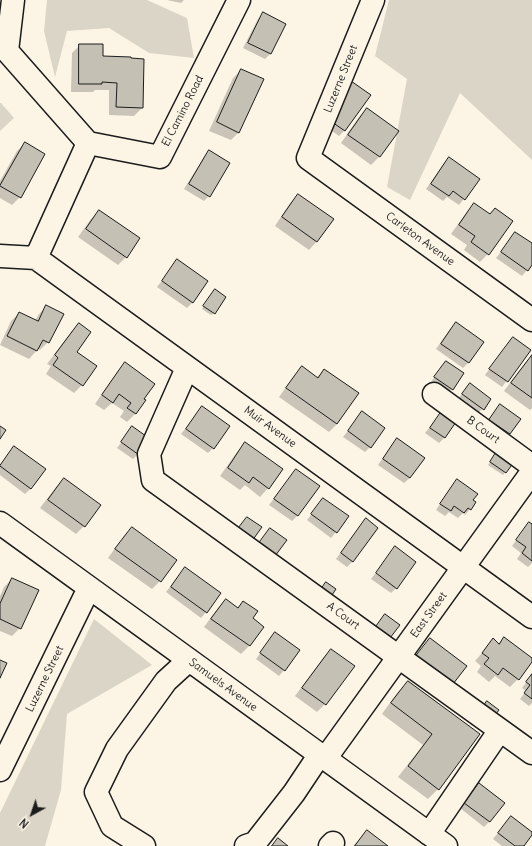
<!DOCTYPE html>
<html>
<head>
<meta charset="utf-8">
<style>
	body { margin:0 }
	#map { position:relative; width:532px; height:846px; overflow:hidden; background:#fcf5e5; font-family:Delius,sans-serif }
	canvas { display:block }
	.north { position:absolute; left:12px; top:794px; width:40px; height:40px; -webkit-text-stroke:3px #fcf5e5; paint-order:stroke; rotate:220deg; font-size:11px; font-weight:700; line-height:16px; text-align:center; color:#1c1c1c }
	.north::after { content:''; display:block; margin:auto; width:14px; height:18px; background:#1c1c1c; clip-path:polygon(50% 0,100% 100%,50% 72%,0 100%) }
</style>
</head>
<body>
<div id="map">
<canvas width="532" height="846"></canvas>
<div class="north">N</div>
</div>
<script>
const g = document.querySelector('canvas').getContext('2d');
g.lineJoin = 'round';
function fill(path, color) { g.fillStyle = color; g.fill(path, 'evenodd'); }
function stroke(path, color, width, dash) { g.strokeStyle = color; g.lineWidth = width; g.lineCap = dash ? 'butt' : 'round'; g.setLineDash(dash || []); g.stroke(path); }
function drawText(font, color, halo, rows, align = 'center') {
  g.font = font + ' Delius,sans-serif'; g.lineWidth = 3; g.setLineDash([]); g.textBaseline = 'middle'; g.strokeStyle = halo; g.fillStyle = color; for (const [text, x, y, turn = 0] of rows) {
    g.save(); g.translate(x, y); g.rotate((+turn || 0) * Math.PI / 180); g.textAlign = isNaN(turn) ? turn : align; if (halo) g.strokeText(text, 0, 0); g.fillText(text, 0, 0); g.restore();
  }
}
fill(new Path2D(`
	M47 0H147L187 18 194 58 149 53 109 28 67 31 55 77 44 31Z
	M389 0H532V160L460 93 410 200 387 187 407 79 375 56Z
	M0 103H1L14 118 0 131Z
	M94 619 152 665 67 714 61 790 45 846H0V813Z`), '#dbd5c8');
fill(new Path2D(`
	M167 0H184L181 3Z
	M263 14 285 25 270 54 265 59 243 48 258 19Z
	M80 45 102 57 142 108 134 116 109 115V90H95L93 92H71L72 53Z
	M241 70 239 132 231 140 209 131 233 78Z
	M369 95 344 131 339 136 321 123Z
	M367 109 397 131 379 157 371 165 341 143 359 117Z
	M25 143 20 197 12 205 0 198V181L17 151Z
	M209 151V196L204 201 184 189 204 157Z
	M449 158 479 179 459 205 447 197 443 201 426 189 444 163Z
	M299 195 317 241 309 250 275 226 290 203Z
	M474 204 489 215 488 254 480 262 464 250 467 245 451 234 466 213Z
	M99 211 126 257 118 265 78 237 91 219Z
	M516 233 532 245V264L522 276 496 258Z
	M177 261 207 281 192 303 187 308 157 287Z
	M212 293 214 313 211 315 202 309Z
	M47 306 48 342 40 350 38 349 29 359 0 345 11 321 19 313 35 321 39 314Z
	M79 324 75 352 82 385 74 393 46 374 51 366 47 364 71 332Z
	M456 324 483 342 468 363 463 368 436 349 450 329Z
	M513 338 530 350 502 387 485 375Z
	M532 357V408L530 410 504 391 525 363Z
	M446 362 452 389 447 394 430 383Z
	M125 364 143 399 145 400 135 414 127 422 120 417 124 411 112 403 104 410 95 404 117 372Z
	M302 368 316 378 324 370 337 424 329 432 279 397 294 376Z
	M470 384 490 399 477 415 457 400Z
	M500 405 520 419 504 439 484 425Z
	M202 407 213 448 208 453 181 434Z
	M362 413 370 447 365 452 343 437Z
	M441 413 444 438 439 443 425 433Z
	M132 428 138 454 133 459 117 448Z
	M397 440 410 478 404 483 378 465 392 445Z
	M245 444 282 470 268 488 260 497 245 485 240 490 220 476 237 452Z
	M14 447 31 488 25 494 0 475V465Z
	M495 455 512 463 503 475 488 465Z
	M296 470 318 487 297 516 292 521 269 505Z
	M64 479 84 526 76 534 40 508 56 487Z
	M452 486 472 500 470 509 465 515 463 513 458 518 449 512 445 516 436 510Z
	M323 499 336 532 331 538 307 520Z
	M366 520 377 528 352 562 347 567 336 559 361 525Z
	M532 526V563L528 567 517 559 521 553 512 546 524 529Z
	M132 528 176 560 160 581 152 589 108 558 124 536Z
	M395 548 396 588 391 593 371 579Z
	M185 568 206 612 201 618 166 592Z
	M12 579 20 628 12 636 0 631V596L4 587Z
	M226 600 237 608 243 602 252 619 263 627 249 646 241 654 204 627 218 608Z
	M275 634 284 670 279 676 256 659Z
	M504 638 532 659V661L518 679 510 687 495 676 489 682 477 672 481 666 475 661 493 640 498 644Z
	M331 650 325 704 317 712 295 696 323 658Z
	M532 674V703L529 706 520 699 526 691 522 688Z
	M408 682 479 734 438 789 428 799 398 777 423 745 382 714 397 693Z
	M479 784 490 821 484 827 460 808Z
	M511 817 532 833 523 846H502L493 839Z
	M367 831 386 846H353Z`), '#0003');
const building = new Path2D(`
	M263 12 286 24 271 54 248 43Z
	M79 44H103V56L131 57V58L144 59 143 108 116 107 117 83 102 82V84H79Z
	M241 69 264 79 239 133 217 122Z
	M351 81 371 95 345 131 326 118Z
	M367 108 399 131 380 157 348 135Z
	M25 142 45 154 21 198 0 186Z
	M209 150 230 163 210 197 189 184Z
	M449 157 480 179 465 200 453 191 449 196 431 184Z
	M298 194 334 219 317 242 282 217Z
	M474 203 490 214 495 208 513 221 489 255 471 242 475 236 459 225Z
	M99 210 140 238 127 258 86 229Z
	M515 232 532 243V265L528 271 501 252Z
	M177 259 208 281 193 303 162 281Z
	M215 289 226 297 215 314 203 306Z
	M46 305 64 314 49 343 43 340 37 351 7 336 19 312 38 321Z
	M456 322 484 342 469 363 441 344Z
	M79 323 91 332 77 352 97 366 83 386 53 365 58 358 55 355Z
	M513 337 531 350 508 382 489 369Z
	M532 355V398L511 383Z
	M446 361 464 373 453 390 434 377Z
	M125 362 155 384 144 399 146 400 136 414 127 408 131 403 119 394 113 403 102 395Z
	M302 366 318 378 324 369 359 393 337 424 286 388Z
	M470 383 491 399 484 410 462 394Z
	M500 404 521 419 510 434 489 420Z
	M202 406 230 426 214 449 186 429Z
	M362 411 385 428 371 448 348 431Z
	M441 412 456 422 445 438 430 428Z
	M0 426 6 430 0 439Z
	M132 426 150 439 139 455 121 442Z
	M397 438 425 458 410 478 383 459Z
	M245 442 283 469 269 489 253 477 249 483 228 468Z
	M14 446 46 469 31 489 0 466Z
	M497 451 514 462 506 473 490 462Z
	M296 469 320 486 298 516 274 499Z
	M64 478 101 505 85 527 48 500Z
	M457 479 478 494 473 500 476 502 471 510 468 508 464 513 454 506 451 511 440 504Z
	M323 498 349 516 337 533 311 514Z
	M247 517 262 527 252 541 237 530Z
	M366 518 378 528 353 562 341 553Z
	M529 522 532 524V561L522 553 526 547 516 540Z
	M132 527 177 560 161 582 115 549Z
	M270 528 287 540 275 556 259 543Z
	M395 546 416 562 397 589 376 573Z
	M185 567 221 593 207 613 171 587Z
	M12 578 39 590 21 629 0 619V604Z
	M326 582 336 589 330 598 320 591Z
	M226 599 238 608 243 601 258 611 253 618 264 627 250 646 211 619Z
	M385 614 400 625 390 638 375 628Z
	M275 632 300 650 285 671 260 653Z
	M504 637 532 658V662L519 680 503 668 498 675 484 664 489 658 482 653 493 638 499 644Z
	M430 638 467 666 453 684 416 656Z
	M331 649 355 666 326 705 302 688Z
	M0 660 7 663 0 678Z
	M532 674V699L524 693 530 685 526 682Z
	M408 681 480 734 439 790 408 766 432 734 391 703Z
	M487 701 499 710 495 715 483 707Z
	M479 783 505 803 490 822 464 803Z
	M511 816 532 832V835L524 846H515L498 833Z
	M367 830 388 846H355Z
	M278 838 288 846H272Z`);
fill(building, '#c4c0b3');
stroke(building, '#1c1c1c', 1);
const minor = new Path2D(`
	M13 0 7 51 88 143 160 157 239 0
	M373 0 308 158 532 320
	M0 256 36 258 532 617
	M36 258 88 143
	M187 368 149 454 153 480 532 753
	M434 394 532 466
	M0 523 446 846
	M325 759 532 472
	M0 770 89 588
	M429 834 500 730
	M144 846 112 826 96 792 117 749 166 681 189 660
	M246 846 255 843 294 793 320 754
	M330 846 333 843`);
stroke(minor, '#1c1c1c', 25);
stroke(minor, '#fcf5e5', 22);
drawText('11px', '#1c1c1c', '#fcf5e5', [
	["Luzerne Street",341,79,-68],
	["El Camino Road",183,111,-63],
	["Carleton Avenue",420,239,36],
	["Muir Avenue",270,427,36],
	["B Court",483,430,36],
	["East Street",429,615,-54],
	["A Court",343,616,36],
	["Luzerne Street",45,679,-64],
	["Samuels Avenue",223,685,36]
]);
</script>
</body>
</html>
